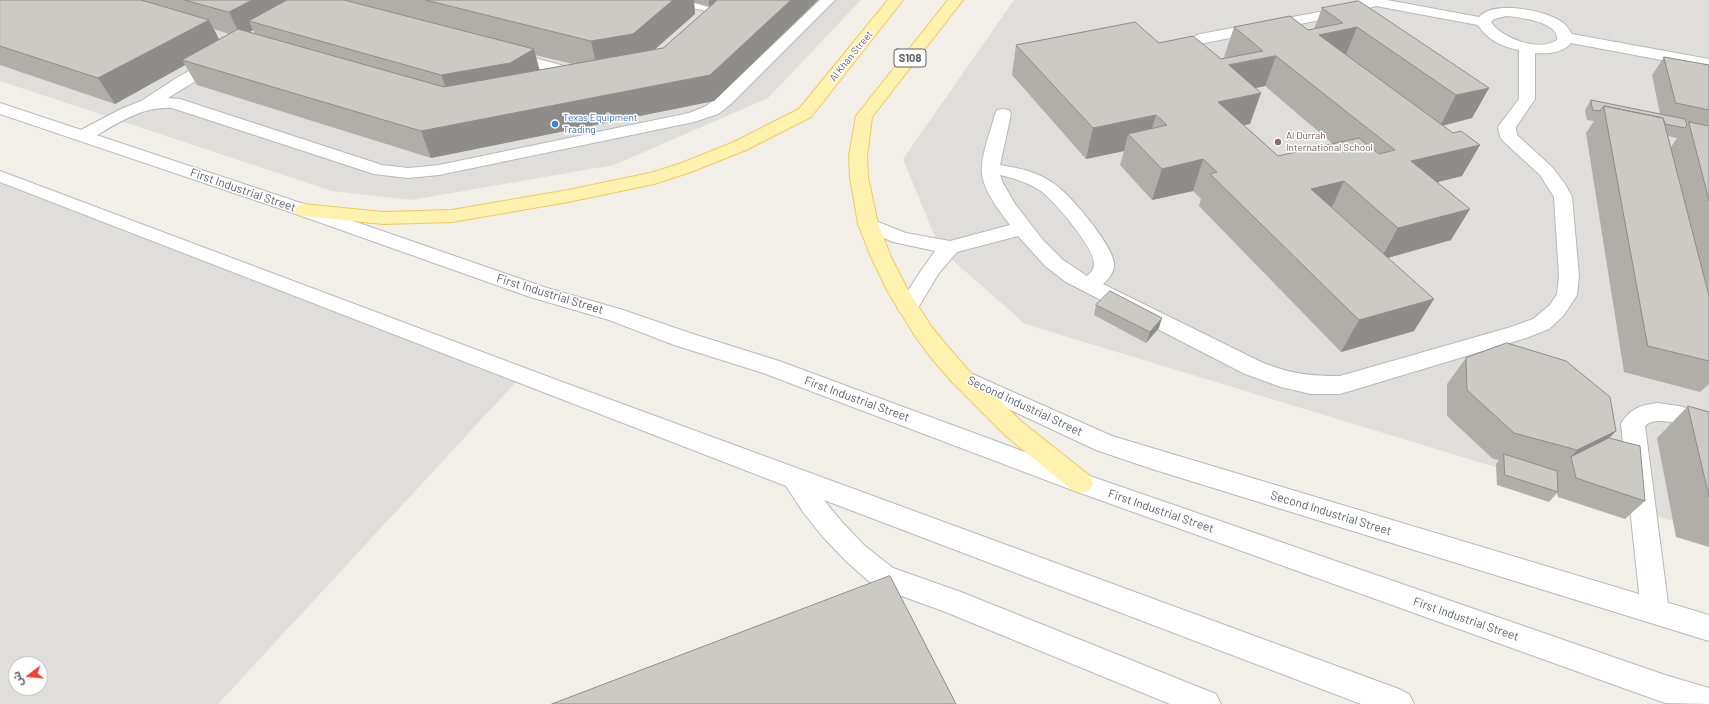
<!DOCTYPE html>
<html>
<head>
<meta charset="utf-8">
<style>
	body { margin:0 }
	#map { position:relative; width:1709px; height:704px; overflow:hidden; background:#f1efe8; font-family:Barlow,"Noto Sans Arabic",sans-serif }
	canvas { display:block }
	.north { position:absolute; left:8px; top:656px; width:40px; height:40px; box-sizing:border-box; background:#fff; border:1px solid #bfc1c3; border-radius:50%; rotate:254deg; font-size:11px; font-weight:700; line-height:16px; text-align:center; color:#5f6368 }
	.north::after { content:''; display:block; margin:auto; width:14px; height:18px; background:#ea4335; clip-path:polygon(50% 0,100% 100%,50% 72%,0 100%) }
</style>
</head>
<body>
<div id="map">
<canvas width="1709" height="704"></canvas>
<div class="north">ش</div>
</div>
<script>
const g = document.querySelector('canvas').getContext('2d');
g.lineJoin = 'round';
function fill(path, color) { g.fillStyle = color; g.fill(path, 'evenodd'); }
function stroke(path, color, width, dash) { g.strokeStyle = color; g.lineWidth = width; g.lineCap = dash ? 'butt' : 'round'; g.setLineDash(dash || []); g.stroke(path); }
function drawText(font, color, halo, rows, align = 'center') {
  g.font = font + ' Barlow,sans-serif'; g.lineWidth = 3; g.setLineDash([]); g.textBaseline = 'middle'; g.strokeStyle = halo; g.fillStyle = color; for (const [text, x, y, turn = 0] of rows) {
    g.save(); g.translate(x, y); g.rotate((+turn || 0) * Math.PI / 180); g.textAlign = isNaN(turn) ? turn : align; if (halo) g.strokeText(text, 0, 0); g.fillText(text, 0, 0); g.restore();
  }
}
fill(new Path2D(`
	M0 0H861L768 98 614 165 411 200 332 191 0 81Z
	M1014 0H1709V532L1025 324 940 249 903 159Z
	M0 176 528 369 218 704H0ZM16 664H40V688H16Z`), '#e0deda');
const lane = new Path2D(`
	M668 0H694L724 7 726 10 724 13 719 14 670 3Z
	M820 0H835L731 104 718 114 694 122 439 175 408 178 374 174 172 108C141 106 115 125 89 140L83 141 77 140 74 136 77 132 121 109 141 101 175 79 211 58 217 56 223 58 225 61 223 64 168 98 180 99 382 165 408 168 439 165 689 113 706 106 719 96Z
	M1357 0H1387L1479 17C1494 0 1545 10 1562 22 1566 25 1569 29 1572 34L1709 59V69L1571 43C1563 53 1547 54 1535 53V99L1516 127 1517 135 1552 167 1565 184 1572 197 1579 276 1577 295 1564 315 1549 329 1526 338 1340 394H1311L1281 387 1245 374 1066 282 1045 266 1018 236 957 252 939 273 915 313 908 315 901 313 897 308 920 272 935 251 893 242 861 228 858 224 861 220 868 218 906 233 950 241 1010 225C1000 211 984 192 982 174 980 157 991 131 995 114L997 110 1003 109 1009 110 1011 114 1000 165C1018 168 1038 172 1053 183 1069 193 1112 244 1114 263 1115 271 1109 279 1103 284L1261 362C1291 374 1308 376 1340 376L1511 327 1533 319 1550 305 1557 294 1559 276 1554 197 1540 175 1503 141 1500 137 1498 127 1519 99V50C1503 47 1487 40 1478 25L1376 6 1325 19 1200 44 1195 42 1192 39 1195 36 1200 34 1325 11 1358 2ZM1506 16C1519 17 1560 22 1557 40 1540 52 1502 39 1491 22L1494 19ZM1000 175C1014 178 1029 183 1041 191 1055 202 1093 246 1094 263 1094 269 1091 273 1087 276L1063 260 1043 240 1015 204 1003 183Z
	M508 51 587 72 589 75 587 78 581 80 503 59 500 56 503 53Z
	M1657 403 1679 406 1709 415V433C1694 429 1657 413 1645 426L1669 611 1665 620 1655 624 1645 620 1641 611 1621 424C1629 409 1641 405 1657 403Z`);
const street = new Path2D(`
	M961 369 1112 436 1709 615V641L1152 469 1096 450 953 383 950 377 953 371Z`);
const secondary = new Path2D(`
	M0 103 310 206 544 287 623 310 690 333 779 361 1090 476 1665 675 1709 688V704L1665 703 1072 490 763 373 674 345 609 320 530 297 296 214 0 114Z
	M0 171 557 380 1399 689 1409 694 1414 704H1361L824 500 841 521 865 546 893 568 961 592 1216 694 1221 704H1170L943 611 874 586 847 562 823 537 803 512 786 486 0 182Z`);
const primary = new Path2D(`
	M888 0H903L811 117 746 150 691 172 654 184 568 202 452 222 383 224 303 216 296 214 294 210 296 206 303 204 383 212 452 210 568 190 650 173 679 164 734 142 799 109Z
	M948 0H963L872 117 867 156 868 177 878 224 891 257 908 290 931 326 948 347 969 371 1022 422 1090 476 1093 483 1090 490 1081 493 1072 490 1006 436 953 383 932 359 915 336 888 292 871 257 858 224 850 177 849 156 856 116Z`);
stroke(lane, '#b5b8bc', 2);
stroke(street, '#b5b8bc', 2);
stroke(secondary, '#b6babf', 2);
stroke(primary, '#f2c960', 2);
fill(lane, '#fff');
fill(street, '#fff');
fill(secondary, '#fff');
fill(primary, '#fff2af');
fill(new Path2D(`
	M0 0H717L709 7 694 3 695 14 654 50 663 48 718 0H818L714 101 431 158 197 85 185 65 115 104 0 65ZM214 29 229 34 219 39ZM253 30 255 34 250 32ZM535 55 573 64 539 70Z
	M1322 8 1489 88 1472 118 1443 126 1462 176 1437 182 1451 240 1388 258 1414 331 1341 352 1199 206 1201 199 1193 191 1152 200 1120 165 1124 151 1086 159 1012 75 1016 45 1159 43 1221 59 1226 58 1224 57 1234 27 1308 30 1314 29ZM1265 86 1333 144 1278 156 1244 125 1250 124 1256 88Z
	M1664 57 1709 65V384L1700 392 1624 372 1586 133 1594 121 1587 120 1585 110 1591 100 1660 114 1652 75ZM1668 136 1677 138 1671 147Z
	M1096 305 1159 328 1146 343 1094 315Z
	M1466 358 1616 431 1609 438 1645 501 1625 519 1558 497 1557 493 1549 502 1497 485 1496 464 1499 460 1493 459 1447 416V384Z
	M1688 406 1709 412V547L1676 537 1657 438Z`), '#afaea9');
fill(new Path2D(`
	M252 0H308L249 21 253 30 241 37 229 12Z
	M673 0H694L695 14 638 64 598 71 591 41Z
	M709 0H717L709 7Z
	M791 0H818L714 101 431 158 421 131 710 75Z
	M209 20 222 45 182 60 185 65 115 104 98 78Z
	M1357 27 1345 57 1319 35Z
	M534 49 541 75 451 101 441 75Z
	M1276 56 1265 86 1219 96 1229 65Z
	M1489 88 1472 118 1440 126 1456 95Z
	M1261 93 1250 124 1208 133 1218 102Z
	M1156 115 1147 146 1128 134 1124 151 1086 159 1093 128Z
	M1480 145 1462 176 1394 193 1411 161Z
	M1203 159 1193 191 1152 200 1162 169Z
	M1344 181 1329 213 1311 189Z
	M1470 209 1451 240 1380 260 1398 228Z
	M1434 299 1414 331 1341 352 1359 320Z
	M1162 318 1159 328 1146 343 1150 332Z
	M1616 431 1591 457H1571L1577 450Z`), '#8f8d8a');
const building = new Path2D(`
	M0 0H141L209 20 98 78 0 46Z
	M185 0H252L229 12Z
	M287 0H344L534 49 510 63 441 75 249 21Z
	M426 0H673L633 34 591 41Z
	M718 0H791L710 75 421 131 182 60 238 29 444 87 663 48Z
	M1359 1 1489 88 1456 95 1357 27 1319 35 1453 133 1461 131 1480 145 1411 161 1470 209 1398 228 1344 181 1311 189 1434 299 1359 320 1210 174 1217 172 1203 159 1162 169 1128 134 1167 125 1156 115 1093 128 1016 45 1135 22 1159 43 1193 36 1221 59 1263 51 1234 27 1290 16 1308 30 1343 23 1322 8ZM1276 56 1395 150 1379 154 1359 138 1278 156 1218 102 1261 93 1229 65Z
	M1664 57 1709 65V110L1676 103Z
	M1591 100 1685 119 1687 125 1685 128 1665 124 1663 118 1604 106 1600 111 1593 110Z
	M1604 106 1663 118 1709 296V361L1648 346Z
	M1689 122 1709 126V200Z
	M1110 291 1162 318 1150 332 1096 305Z
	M1507 343 1566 361 1610 397 1616 431 1577 450 1514 433 1467 390 1466 358Z
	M1688 406 1709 412V496Z
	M1609 438 1640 446 1645 501 1576 478 1571 457Z
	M1504 454 1557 471 1558 492 1505 475Z
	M890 576 956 704H552Z`);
fill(building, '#cccac5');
stroke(building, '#8f8d8a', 1);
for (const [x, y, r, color] of [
	[555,124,4,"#3f7fe0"],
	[1278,142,4,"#8d6e63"]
]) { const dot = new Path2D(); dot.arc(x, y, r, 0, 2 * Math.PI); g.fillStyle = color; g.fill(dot); stroke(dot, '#fff', 1.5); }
drawText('10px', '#5f6368', '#fff', [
	["Al Khan Street",851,56,-51]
]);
drawText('10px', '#366cbe', '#fff', [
	["Texas Equipment",563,118],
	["Trading",563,130]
], 'left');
drawText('10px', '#785e54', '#fff', [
	["Al Durrah",1286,136],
	["International School",1286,148]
], 'left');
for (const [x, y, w] of [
	[910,58,32]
]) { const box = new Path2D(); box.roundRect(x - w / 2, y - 9, w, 18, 3); g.fillStyle = '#fff'; g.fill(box); stroke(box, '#5f6368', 1); }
drawText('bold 11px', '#5f6368', null, [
	["S108",910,58]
]);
drawText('12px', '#5f6368', '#fff', [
	["First Industrial Street",243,190,19],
	["First Industrial Street",550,294,17],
	["First Industrial Street",857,399,20],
	["Second Industrial Street",1025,406,25],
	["First Industrial Street",1161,511,19],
	["Second Industrial Street",1331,513,17],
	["First Industrial Street",1466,619,19]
]);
</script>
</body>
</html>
